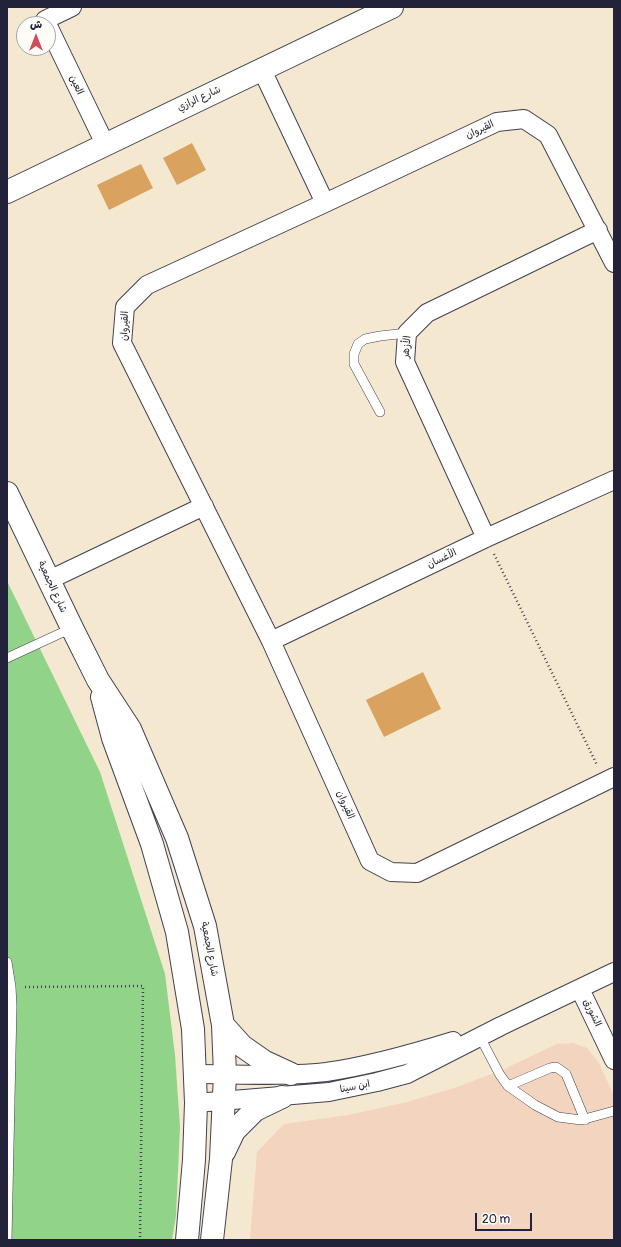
<!DOCTYPE html>
<html>
<head>
<meta charset="utf-8">
<style>
	body { margin:0 }
	#map { position:relative; width:621px; height:1247px; overflow:hidden; background:#f4e8d0; font-family:Pangolin,"Playpen Sans Arabic",sans-serif }
	canvas { display:block }
	.frame { position:absolute; inset:0; border:8px solid #22223b; pointer-events:none }
	.north { position:absolute; left:16px; top:16px; width:40px; height:40px; box-sizing:border-box; background:#fdfcf7; border:1px solid #a5a5ac; border-radius:50%; rotate:0deg; font-size:11px; font-weight:700; line-height:16px; text-align:center; color:#22223b }
	.north::after { content:''; display:block; margin:auto; width:14px; height:18px; background:#d1495b; clip-path:polygon(50% 0,100% 100%,50% 72%,0 100%) }
	.scale { position:absolute; left:475px; top:1213px; width:57px; height:18px; box-sizing:border-box; border:2px solid #22223b; border-top:0; padding-left:5px; font-size:12px; line-height:14px; white-space:nowrap; color:#22223b; -webkit-text-stroke:3px #fdfcf7; paint-order:stroke }
</style>
</head>
<body>
<div id="map">
<canvas width="621" height="1247"></canvas>
<div class="frame"></div>
<div class="north">ش</div>
<div class="scale">20 m</div>
</div>
<script>
const g = document.querySelector('canvas').getContext('2d');
g.lineJoin = 'round';
function fill(path, color) { g.fillStyle = color; g.fill(path, 'evenodd'); }
function stroke(path, color, width, dash) { g.strokeStyle = color; g.lineWidth = width; g.lineCap = dash ? 'butt' : 'round'; g.setLineDash(dash || []); g.stroke(path); }
function drawText(font, color, halo, rows, align = 'center') {
  g.font = font + ' Pangolin,"Playpen Sans Arabic",sans-serif'; g.lineWidth = 4; g.setLineDash([]); g.textBaseline = 'middle'; g.strokeStyle = halo; g.fillStyle = color; for (const [text, x, y, turn = 0] of rows) {
    g.save(); g.translate(x, y); g.rotate((+turn || 0) * Math.PI / 180); g.textAlign = isNaN(turn) ? turn : align; if (halo) g.strokeText(text, 0, 0); g.fillText(text, 0, 0); g.restore();
  }
}
fill(new Path2D(`
	M573 1043 587 1048 599 1063 614 1096V1240H250L257 1152 284 1124 348 1115 407 1102 454 1088 500 1071 557 1044Z`), '#f3d4bf');
fill(new Path2D(`
	M7 581 100 772 165 974 175 1055 180 1127 176 1216 172 1240H7Z`), '#92d38a');
fill(new Path2D(`
	M192 143 206 170 177 185 163 158Z
	M141 164 153 188 109 210 97 185Z
	M423 672 441 709 384 737 366 700Z`), '#d9a35f');
const lane = new Path2D(`
	M380 412 354 364V354L358 344 365 339 380 336 407 333
	M7 658 72 628
	M7 962 11 987 12 1006 7 1240
	M480 1037 500 1075 508 1086 535 1105 558 1117 581 1120 614 1111
	M508 1086 550 1068 556 1067 566 1074 585 1120`);
const street = new Path2D(`
	M45 20 72 7
	M48 26 105 144
	M262 70 325 203
	M614 263 548 135 524 119 497 122 325 203 147 285 125 307 122 343 271 641 370 861 391 872 417 873 614 777
	M486 538 405 362 407 333 427 313 598 230
	M49 580 204 506
	M271 641 486 538 614 480
	M580 989 614 1060
	M195 1074C238 1074 283 1077 326 1072 369 1066 411 1054 453 1041
	M196 1103 329 1092 377 1082 407 1074 501 1026 614 972`);
const secondary = new Path2D(`
	M7 192 392 7
	M7 493 72 628 98 680 130 729 177 838 205 926 223 1025 225 1074 221 1159 212 1240
	M102 697 113 738 152 844 177 932 193 1029 196 1103 194 1160 187 1240
	M223 1025 242 1046 265 1062 291 1074
	M224 1152 234 1131 255 1110 282 1097`);
stroke(lane, '#424051', 10);
stroke(street, '#424051', 20);
stroke(secondary, '#424051', 24);
stroke(new Path2D(`
	M494 554 597 765
	M25 987 143 986 140 1240`), '#424051', 2.5, [1, 3]);
stroke(lane, '#fff', 9);
stroke(street, '#fff', 18);
stroke(secondary, '#fff', 22);
drawText('10px', '#22223b', '#fdfcf7', [
	["العين",76,85,65],
	["شارع الرازي",199,99,-25],
	["القيروان",480,130,-25],
	["القيروان",125,326,-88],
	["الأزهر",407,347,-85],
	["الآغسان",442,559,-26],
	["شارع الجمعية",52,587,65],
	["القيروان",345,805,66],
	["شارع الجمعية",209,949,79],
	["الشورق",592,1013,65],
	["ابن سينا",355,1087,-11]
]);
</script>
</body>
</html>
